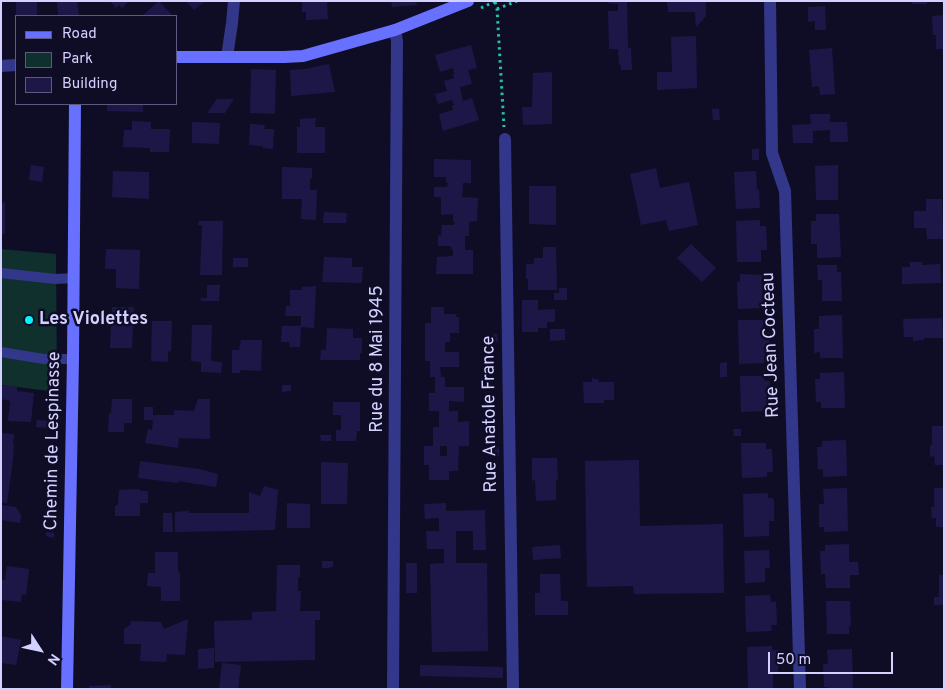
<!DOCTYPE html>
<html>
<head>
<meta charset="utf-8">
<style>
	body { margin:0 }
	#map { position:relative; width:945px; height:690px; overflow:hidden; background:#0f0d26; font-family:Overpass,sans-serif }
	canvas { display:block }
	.frame { position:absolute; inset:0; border:2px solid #d3d1ff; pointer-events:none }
	.legend { position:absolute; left:15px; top:15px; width:162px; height:90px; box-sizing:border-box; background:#0f0d26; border:1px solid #5d5b7d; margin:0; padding:6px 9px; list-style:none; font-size:15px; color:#d3d1ff }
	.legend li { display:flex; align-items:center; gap:10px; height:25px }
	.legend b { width:25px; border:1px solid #5d5b7d }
	.north { position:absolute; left:15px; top:625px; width:50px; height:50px; -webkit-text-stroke:4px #0f0d26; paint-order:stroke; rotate:125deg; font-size:14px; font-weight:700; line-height:20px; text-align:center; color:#d3d1ff }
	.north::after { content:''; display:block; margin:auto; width:18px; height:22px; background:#d3d1ff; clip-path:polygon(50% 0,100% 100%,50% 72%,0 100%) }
	.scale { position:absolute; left:768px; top:652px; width:125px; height:22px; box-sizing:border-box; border:2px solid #d3d1ff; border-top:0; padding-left:6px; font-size:15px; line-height:18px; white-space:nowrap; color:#d3d1ff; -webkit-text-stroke:4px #0f0d26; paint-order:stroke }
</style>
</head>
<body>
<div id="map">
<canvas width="945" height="690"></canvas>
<div class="frame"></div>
<ul class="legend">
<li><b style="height:6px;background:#6870ff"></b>Road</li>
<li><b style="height:14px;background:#0f302c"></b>Park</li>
<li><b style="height:14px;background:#1d1748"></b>Building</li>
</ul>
<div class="north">N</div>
<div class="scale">50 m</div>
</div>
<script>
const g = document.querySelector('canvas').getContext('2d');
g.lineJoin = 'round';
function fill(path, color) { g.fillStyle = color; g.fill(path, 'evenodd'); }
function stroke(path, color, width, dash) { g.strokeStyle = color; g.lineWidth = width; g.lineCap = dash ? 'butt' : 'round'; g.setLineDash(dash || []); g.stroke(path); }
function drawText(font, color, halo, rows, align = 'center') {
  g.font = font + ' Overpass,sans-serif'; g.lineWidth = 5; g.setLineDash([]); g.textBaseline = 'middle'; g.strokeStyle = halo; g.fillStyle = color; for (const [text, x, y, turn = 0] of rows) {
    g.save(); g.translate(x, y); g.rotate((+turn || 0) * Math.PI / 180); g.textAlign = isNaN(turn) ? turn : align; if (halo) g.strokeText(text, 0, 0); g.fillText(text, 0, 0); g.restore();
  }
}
fill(new Path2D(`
	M1 249 56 254 57 392 1 385Z`), '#0f302c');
fill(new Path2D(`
	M16 1H37V16H16Z
	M57 1H77L79 16H58Z
	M110 1H129L122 8 119 5 116 8Z
	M159 1 173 16H142Z
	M186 1H205L194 10Z
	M302 1H327L328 19 306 20V12H302Z
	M391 1H416L417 5 392 7Z
	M608 1H627L628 48H631L632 70H621V65H619L618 49H609L608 11H618V4L608 3Z
	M667 1H706V16L696 27 695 12H668Z
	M912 1H927V4H912Z
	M825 6 826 30H815V21L808 22V7Z
	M944 15V49H936V35H933L932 16Z
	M696 36 697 88 657 90V72H672L671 37Z
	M471 45 477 68 468 70 472 84 460 87 463 101 472 98 479 120 443 131 439 114 453 110 452 106 454 105 452 100 438 104 435 94 447 91 444 81 454 78 453 75 454 74 453 68 440 72 435 55Z
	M832 48 835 94 820 95 819 86 812 87 809 50Z
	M329 64 335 92 291 96 290 70 305 69Z
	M251 69 276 70 275 114 250 113Z
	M552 72V124L523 125 522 107H532L533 73Z
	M217 99H234L225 113H207Z
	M107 104H143V112L107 111Z
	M712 109H719L720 120H713Z
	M810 114H830V122H847L848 142H830V130L813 131V143H793L792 125 811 124Z
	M316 118 315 127H325V153H297V127H300V119Z
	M132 121 151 122V129H170L169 152H150V148L123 147 124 130H132Z
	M192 122 220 123 219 144 192 143Z
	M250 124 265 125 264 129H274L273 149 263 148V146L249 145Z
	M752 149H759V160H752Z
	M434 159 471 160V183H463L462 197 478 198 477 221 469 222V236H465V250H473V274H436L437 257 453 256V250H452L451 246H438V235L441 236 442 225H454L455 222H453V214L441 215V197H434V187H447L448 183 446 182V177H434Z
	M31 165 44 167 42 182 29 180Z
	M838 165V200H816L815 166Z
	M282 167 312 168V179L310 178V190H317L316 220 301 219 302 199H282Z
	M656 168 660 188 689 182 698 225 669 231 666 220 641 225 630 174Z
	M113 171 149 172V199L112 197Z
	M756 171 757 190H759L760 208 736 209 734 172Z
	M529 186H556V225L529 224Z
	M926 199H942L943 239H927L926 228H914V211H926Z
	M5 202V234H1V203Z
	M324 212 347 213 346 223H323Z
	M816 214H839L841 257 817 258V244H811V221H816Z
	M760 220V226H766L767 245V250H761V262H737L736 221Z
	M199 221H223L222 275H200L202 225H198Z
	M691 244 716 268 702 282 677 258Z
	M543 247H556L557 290H528V279H526V264H534V258H543Z
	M106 249 140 250 139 289 116 288V269H105Z
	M324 257 352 258V267H363L362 283 322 282Z
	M233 258H248V267H233Z
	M910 262H922V265L940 264 941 283 902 284V267H910Z
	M817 265H837V272H841L842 301H822V280H818Z
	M740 274 762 275 763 308 738 309 737 282 740 281Z
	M207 285H220L219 301H201V298H207Z
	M316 286 314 328 301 327 300 347H290L289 342H281L282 326H301V316H285L286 306H290V290H302V287Z
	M559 288H567V300H554V293H559Z
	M522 300H538V310L555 309V322H547V328H538V332H522Z
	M112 307H134L132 348H110Z
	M431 307H444V314H456V317H459V333H450V342H445V352H459V367H440L441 377H445V387H464V402L449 401V411H458V422L469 421V446H459L458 471H449V480H429V465H424V446H433V427H439V411H429V393H435V377H430V361H425V323H431ZM440 446H447V456H440Z
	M842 315 843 358H820V352L814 353V329H819V316Z
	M942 318 943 338H924V340L913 341V337H904L903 319Z
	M738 320H763V333H769L770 356H764V363L739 364Z
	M152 321H172L171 352 168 351V362L151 361Z
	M192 325H212L211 361 222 362 221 373 201 372V362L191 361Z
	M327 328 353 329V338H362V353H360V360H320L321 350H326Z
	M550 329H565V340L550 341Z
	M492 334H497L498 342 492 341Z
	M241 340H262L261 371 240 370V373H232V350H239Z
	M727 362V377H720V363Z
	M844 372 845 408H821V402H816L815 379H820V373Z
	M740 376H764L765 381H770L771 405H765V411L741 412Z
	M592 378 599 380V382H614V400H604V403H584L583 382H592Z
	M1 385 17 387V391L34 393 31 422 8 421 10 401 1 399Z
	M282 385H291V391L282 392Z
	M112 399H132V423H124V432H108L109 413H111Z
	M198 399H210V439L179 438 178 448 145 443 148 429 152 430 153 420H144V407H153V415H174V410L194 411Z
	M333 402H360V431H357L356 441H336V430H341V415H333Z
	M37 420 49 421 48 428 36 427Z
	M932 426H944V465H935L934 456 930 457V445H932Z
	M733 429H741V436H734Z
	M1 433 14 434 13 444H14L13 459 7 503 1 502Z
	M320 435H331V441H321Z
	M846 440 847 476 823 477V469L818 470 817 447H822V441Z
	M741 443H766V449H772L773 472H767V477L742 478Z
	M487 447H499V456H488Z
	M532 458H557L558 480 556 481V500L536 501 535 480 532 481Z
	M639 460 640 526 723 524 724 593 634 594 633 586 587 587 585 461Z
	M140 461 199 469 218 474 216 487 178 481V483L138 478Z
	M321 462 348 463 347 504H321Z
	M264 486 278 490 275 530 175 532V512L189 511V513H249V492L260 496Z
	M847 488 848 531 824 532V527H819V504H824L823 489Z
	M934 488H944V527H936V518H932L931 507H934Z
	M140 489V491H148V503H140V516H115V506L118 505 119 490Z
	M768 493V498H773L774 502V521H769V536L744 537 743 494Z
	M287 503 310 504V528H287Z
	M446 503V511L485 510 486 550H473V531H456V563H487L488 651 432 652 430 564 444 563V549H427L426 531H439V518L425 519 424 504Z
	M1 505 16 507 21 515 20 523 1 520Z
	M163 513H172L173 532H163Z
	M46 532 54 533V538L46 536Z
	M849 544V562H858L859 575H850V588H826L825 574H821L820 551H825V545Z
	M560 545 561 558 533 560 532 547Z
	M769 550 770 568H765V582L745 583 744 551Z
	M155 552H178V572L180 573V601H161V587L147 586 148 573H155Z
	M322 561H333V567H330V568H322Z
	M406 563H417V593H406Z
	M277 565H300V577H298V591H301L300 611H320V620H315V660L215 662 214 621 252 620V612L276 611Z
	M7 566 29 569 26 595 22 594 21 602 2 600V597H1V579L5 580Z
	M540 574H560L561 601H568V615H535V593H540Z
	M939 575H944V605H934V597H939Z
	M770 595 771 602H776L777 625H771L772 631 746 632 745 596Z
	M826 601H850L851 626H849V634H827Z
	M188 619 185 655 167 654 166 662 140 661 141 644H124V629L130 625 131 621 161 622 164 629Z
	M1 636 21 640 16 665 1 663Z
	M772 646V650H778V673H773V689H748L747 647Z
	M214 648V668L198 669V649Z
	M852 649 853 689H828V687H824L823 664H828L827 650Z
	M222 663 241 665 238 689H219Z
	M420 665 503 667V678L420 676Z
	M111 685V689H89V686Z`), '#1d1748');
stroke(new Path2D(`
	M495 2 497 9 504 127
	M481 8 496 1
	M497 9 517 1`), '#24c0ab', 3, [2.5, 4]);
stroke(new Path2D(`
	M1 273 55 279 74 278
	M1 352 44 359H73`), '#333789', 10);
stroke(new Path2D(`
	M770 1 772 153 785 191 800 689
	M227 57 232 23 234 1
	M1 66 16 65
	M505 139 513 689
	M393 689 397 41 395 30`), '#333789', 12);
stroke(new Path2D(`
	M176 57H284L303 56 395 30 468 1
	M67 689 73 359 75 104`), '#6870ff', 12);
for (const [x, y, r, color] of [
	[29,320,5,"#00f6fc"]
]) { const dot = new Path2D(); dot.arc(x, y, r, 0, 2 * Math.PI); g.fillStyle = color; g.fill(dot); stroke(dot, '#0f0d26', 2); }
drawText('bold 18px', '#d3d1ff', '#0f0d26', [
	["Les Violettes",39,320]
], 'left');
drawText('18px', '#d3d1ff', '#0f0d26', [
	["Rue Jean Cocteau",772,345,-92],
	["Rue du 8 Mai 1945",378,359,-90],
	["Rue Anatole France",491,414,-91],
	["Chemin de Lespinasse",54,441,-89]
]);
</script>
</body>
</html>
